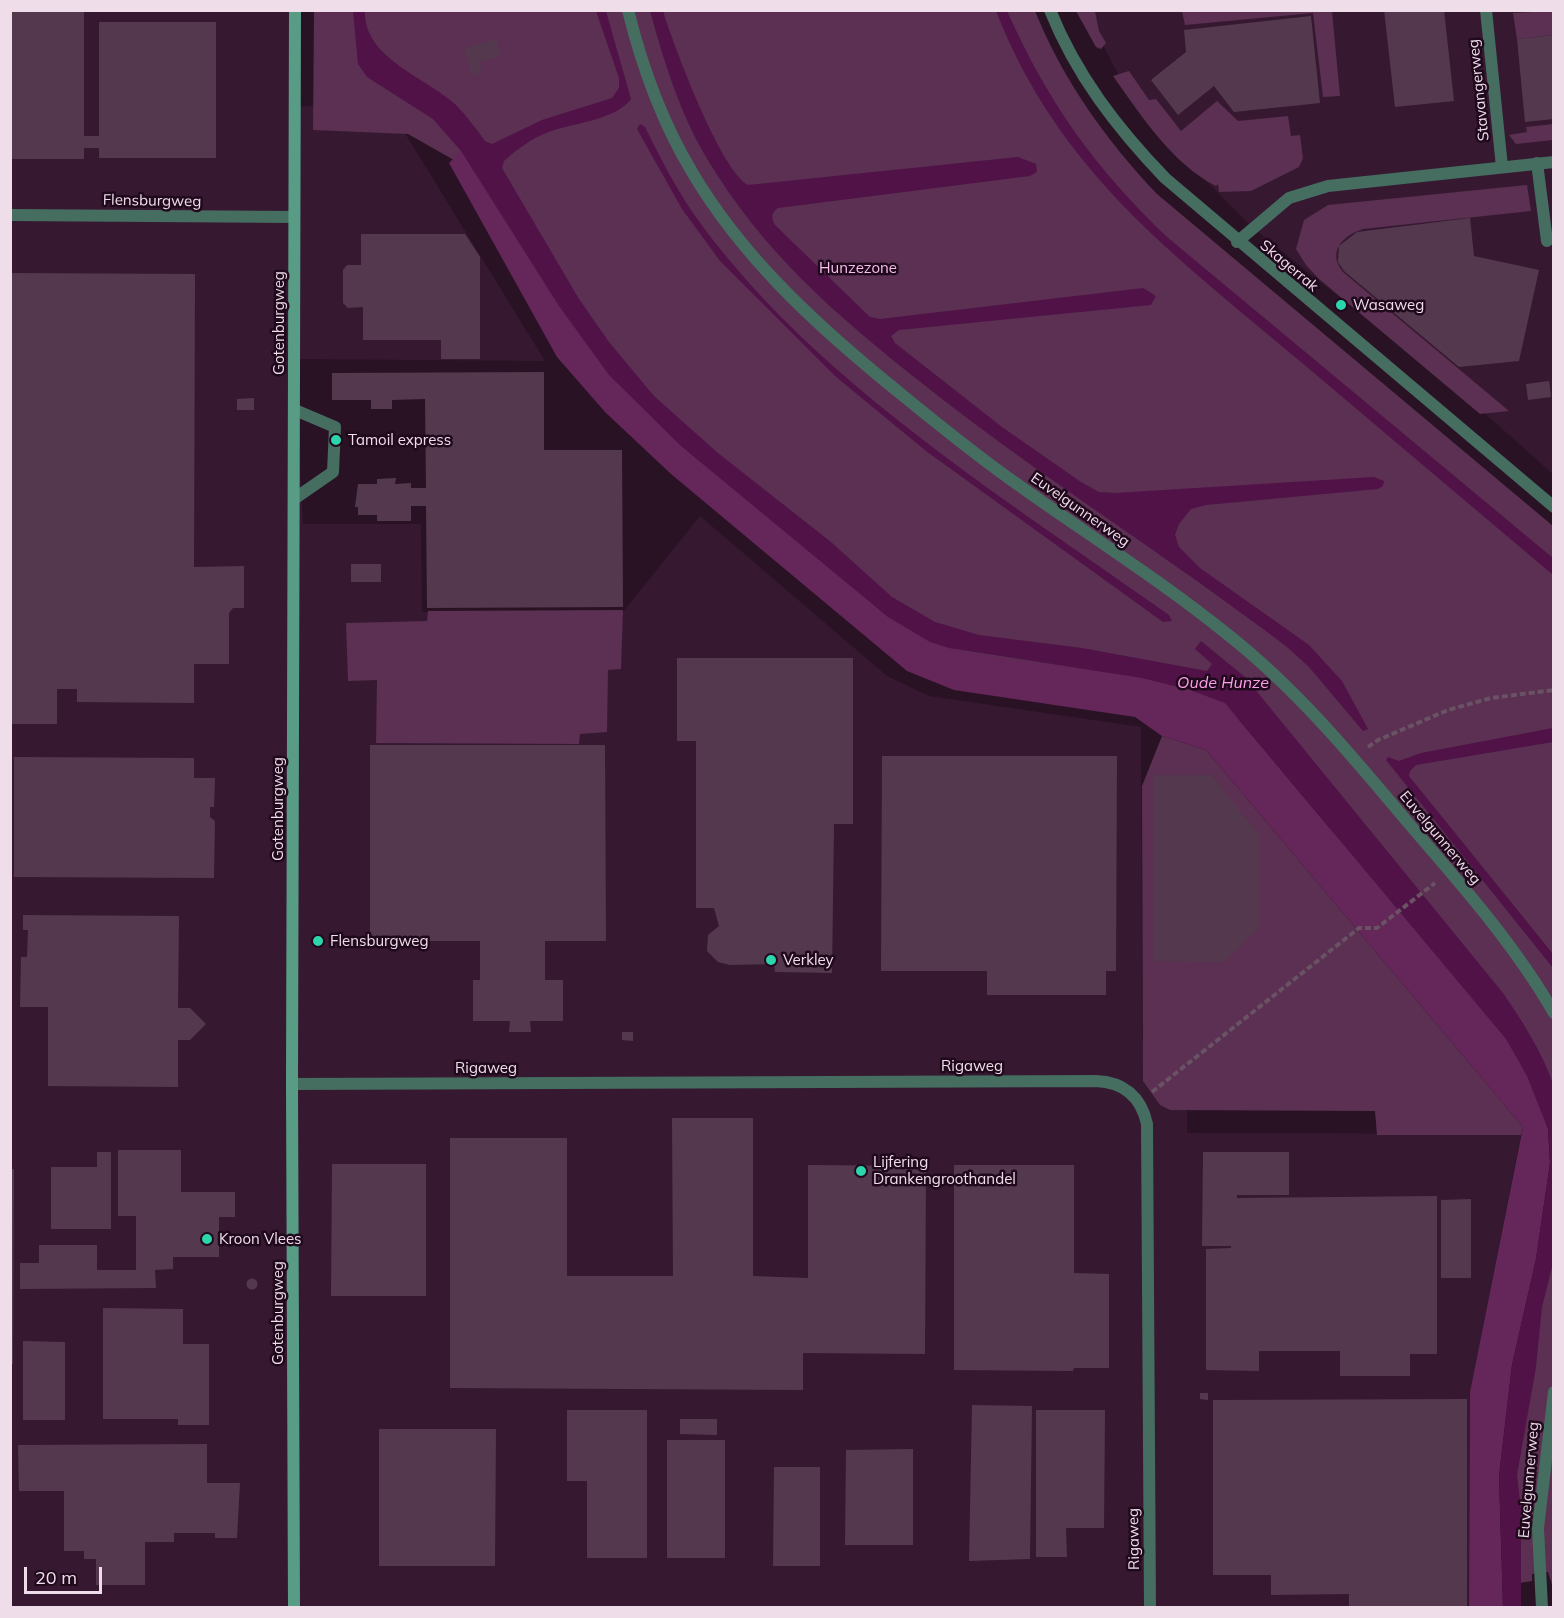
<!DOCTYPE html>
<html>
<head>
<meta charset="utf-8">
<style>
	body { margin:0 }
	#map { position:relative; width:1564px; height:1618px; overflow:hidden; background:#2a1225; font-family:Mulish,sans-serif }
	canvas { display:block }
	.frame { position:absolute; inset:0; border:12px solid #efdeea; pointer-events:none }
	.scale { position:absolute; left:24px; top:1567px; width:78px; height:27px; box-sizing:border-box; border:3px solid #efdeea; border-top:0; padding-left:8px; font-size:18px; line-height:21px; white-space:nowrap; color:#efdeea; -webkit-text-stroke:4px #20091c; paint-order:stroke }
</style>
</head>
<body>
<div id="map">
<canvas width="1564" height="1618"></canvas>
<div class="frame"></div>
<div class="scale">20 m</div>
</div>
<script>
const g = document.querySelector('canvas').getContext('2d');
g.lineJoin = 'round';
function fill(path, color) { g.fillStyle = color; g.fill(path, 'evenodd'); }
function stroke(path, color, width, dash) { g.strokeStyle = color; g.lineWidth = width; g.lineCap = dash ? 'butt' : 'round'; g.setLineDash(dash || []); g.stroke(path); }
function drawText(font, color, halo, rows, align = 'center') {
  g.font = font + ' Mulish,sans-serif'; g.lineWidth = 5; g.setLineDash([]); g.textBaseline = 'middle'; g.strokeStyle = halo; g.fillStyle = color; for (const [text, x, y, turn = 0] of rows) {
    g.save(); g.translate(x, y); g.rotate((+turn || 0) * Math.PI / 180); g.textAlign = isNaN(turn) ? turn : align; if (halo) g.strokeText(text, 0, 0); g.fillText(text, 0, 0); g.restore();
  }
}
fill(new Path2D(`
	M11 11H297L294 107 352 103 403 130 545 361 294 359 303 524H421L422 612H623L700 516 887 676 929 696 1141 727 1142 1041 1187 1039V1133L1521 1134 1470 1392 1469 1607 11 1608Z
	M1085 11H1553V474L1481 410 1253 228 1172 147 1122 81Z`), '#361931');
fill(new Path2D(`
	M314 11H1035C1063 80 1105 139 1157 194L1553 526V1133L1251 720 933 665 624 407 461 164 408 134 313 130Z
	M1076 11H1095L1099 31 1106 43 1101 49 1096 47Z
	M1182 11H1332L1340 96 1323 97 1313 13 1185 25Z
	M1553 11V35L1517 39 1513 13Z
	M1129 71 1149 100 1156 99 1181 131 1217 101 1238 121 1288 116 1291 136 1300 135 1303 158 1299 167 1251 191 1219 192 1218 184 1216 186C1171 163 1141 115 1113 76Z
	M1553 124V140L1516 144 1509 135 1527 132 1526 127Z
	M1527 185 1531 211 1363 229C1342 236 1327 252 1343 272L1509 411 1480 414 1318 278 1306 265 1296 249 1304 220 1328 205Z
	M623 610 621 669 608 670 607 732 580 734 579 744 376 743 377 680 348 681 346 623 427 621 428 611Z
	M1162 736 1206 750 1523 1127 1521 1135H1377L1375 1111 1170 1110 1160 1105 1143 1081 1142 786Z
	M1553 1176V1588L1548 1572 1532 1574V1581L1520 1583 1505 1460Z`), '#5b3052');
fill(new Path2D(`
	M461 151 559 306 610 375 930 642C999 663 1072 664 1142 678 1171 684 1198 693 1225 703L1506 1039 1527 1076 1548 1129 1550 1163 1536 1259 1512 1365 1499 1476 1503 1607H1469L1470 1392 1523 1127 1206 750 1162 736 1135 717 954 690 907 671 671 474 605 412 557 357 449 163Z`), '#65265a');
fill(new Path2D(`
	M353 11H365C363 58 427 78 456 105 467 116 476 129 485 141L492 144 542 120 612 98 619 88V78L596 11H606L631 99C615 121 570 123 546 133 531 139 516 150 504 161L502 168 579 299 609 342 654 396 718 453 831 542 892 597 935 622 979 635 1082 648 1207 671 1212 664 1195 649 1201 641 1245 677 1503 993C1523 1022 1542 1052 1554 1086L1553 1263 1542 1307 1536 1367 1517 1475 1521 1509V1607H1503L1499 1476 1512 1365 1536 1259 1550 1163 1548 1129 1527 1076 1506 1039 1225 703 1190 690 1142 678 949 648 930 642 888 617 681 446 609 375 559 306 461 151 433 119 367 77 358 64Z
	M650 11H663C673 44 720 170 748 185L1018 157 1036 164 1037 172 1030 176 778 208C771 213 771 217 775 225L870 317 880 319 1143 288 1156 296 1151 305 899 330 891 336 895 343 1002 427 1081 482 1099 492 1115 493 1374 477 1384 481 1383 486 1378 489 1206 505 1191 509 1179 524 1175 535 1179 547 1200 568 1309 645 1342 681 1368 729 1363 731 1309 667 1287 647C1168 556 1040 477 923 384 836 315 764 254 706 157 679 111 664 61 650 11Z
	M996 11H1007C1049 104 1094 167 1167 237L1553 558V575C1469 504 1385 433 1301 362 1173 254 1059 172 996 11Z
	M640 124 645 127C659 155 673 183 691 210 806 376 1006 499 1169 615L1172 621 1163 622 926 451 835 376 720 261 682 209 637 129Z
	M1553 728V742L1416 765 1410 771 1409 776 1553 954V968L1386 760 1388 757 1399 761 1421 753Z`), '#501247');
fill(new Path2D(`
	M10 10H84V136H99V22H216V158H99V148H84V159H10Z
	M1384 10H1444L1454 101 1395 107Z
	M1311 16 1320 103 1234 112 1214 86 1178 115 1151 80 1186 52 1184 30Z
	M1554 35V119L1525 122 1517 39Z
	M496 39 501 56 479 62 482 72 472 75 464 48Z
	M1470 218 1474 256 1539 270 1519 361 1459 367 1344 271 1338 262 1339 246 1357 232Z
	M361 234H465L480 257V359H441V340H363V307L348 308 343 303V270L347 265H361Z
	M10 273 195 274 194 567 244 566V608H233L229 613V664H194V703L77 702V689H57V724H10Z
	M544 372V450H622L623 607 427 608 426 506H411V521H377V515H358V507H355L358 484H377V479L396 478 395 484 411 483V488H426L425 399 392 400V409H371V400H332V373Z
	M1549 381 1551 397 1528 400 1526 384Z
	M254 398V410H237V399Z
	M351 564H381V582H351Z
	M677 658H853V824H834L832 973 775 972 774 964 730 965 718 962 707 951 708 935 719 926 714 908H696V741H677Z
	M370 745H605L606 941H545V980H563V1021H530L531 1032H509L510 1021H473V980H480V941H370Z
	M882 756H1117L1116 971H1106V995H987V971H881Z
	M14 757 194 758V778H215L214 807H210V817L215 821 214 878 14 877Z
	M1153 775H1211L1260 836V926L1224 962 1153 961Z
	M23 915 179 916 178 1008H190L206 1024 190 1040H178V1087L48 1086V1007H20L21 957H27L28 930H23Z
	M622 1032H633V1041L622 1040Z
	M672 1118H753V1276L808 1278V1165L926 1166 925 1354 803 1353V1390L450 1388V1138H567V1276H673Z
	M118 1150H181V1192H235V1217H219V1257H173V1269L155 1270 156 1288 20 1289V1263H39V1245H97V1270H136V1216H118Z
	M97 1152H111V1229H51V1167H97Z
	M1203 1152H1289V1195H1237V1198L1437 1196V1354H1410V1376H1340V1351H1259V1371L1206 1370V1249L1231 1248V1246H1202Z
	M332 1164H426V1296H331Z
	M954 1165H1074V1273L1109 1274V1368H1074L1073 1371 954 1370Z
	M10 1169H14L13 1364H10Z
	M1471 1199V1278H1441V1200Z
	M246.5 1284a5.5 5.5 0 1 1 11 0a5.5 5.5 0 1 1-11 0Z
	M103 1308 183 1309V1344H209V1425H178V1419H103Z
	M23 1341 65 1342V1420H23Z
	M1200 1393H1208V1400L1200 1399Z
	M1467 1399V1608H1349V1594L1271 1595V1575H1213V1400Z
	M972 1405 1032 1406 1030 1559 969 1561Z
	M567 1410H647V1558H587V1481H567Z
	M1036 1410H1105L1104 1528H1066L1067 1557H1036Z
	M680 1419H717V1435L680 1434Z
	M379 1429H496L495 1566H379Z
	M667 1440H725V1558H667Z
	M207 1444V1483H240L237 1538H215V1533H174V1542H145V1585H96V1559H84V1551H64V1491H19L18 1445Z
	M913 1449V1545H845L846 1450Z
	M774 1467H820V1566H773Z`), '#54394e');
stroke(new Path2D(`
	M1368 747 1378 740 1448 710 1491 698 1554 690
	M1152 1092 1359 928H1377L1435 883`), '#685263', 4, [6, 3]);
stroke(new Path2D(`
	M1486 10 1502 167
	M1537 163 1547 241
	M294 499 333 472 335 427 295 410`), '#456d60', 12);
stroke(new Path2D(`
	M628 10C642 67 662 122 692 172 741 255 811 320 885 381 928 416 971 452 1017 484 1087 534 1160 580 1227 634 1297 689 1353 757 1410 825 1461 884 1515 945 1554 1013
	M1050 10C1076 75 1117 128 1165 178L1554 507
	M10 215 294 217
	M1237 242 1289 198 1328 186 1554 162
	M292 1084 1096 1081C1123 1082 1141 1096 1147 1124L1150 1608
	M1542 1608 1538 1528 1554 1392`), '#456d60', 12);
stroke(new Path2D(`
	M294 1608 292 1084 295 10`), '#599c86', 12);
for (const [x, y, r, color] of [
	[1341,305,6,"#2cd5ab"],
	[336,440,6,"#2cd5ab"],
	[318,941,6,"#2cd5ab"],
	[771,960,6,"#2cd5ab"],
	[861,1171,6,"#2cd5ab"],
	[207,1239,6,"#2cd5ab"]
]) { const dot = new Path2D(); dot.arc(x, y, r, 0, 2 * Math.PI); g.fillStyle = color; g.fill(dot); stroke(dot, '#20091c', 2); }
drawText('15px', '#efdeea', '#20091c', [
	["Stavangerweg",1479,90,-96],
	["Flensburgweg",152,201,1],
	["Skagerrak",1289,266,40],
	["Gotenburgweg",279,323,-90],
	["Euvelgunnerweg",1080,510,35],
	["Gotenburgweg",278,809,-90],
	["Euvelgunnerweg",1440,838,50],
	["Rigaweg",972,1066],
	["Rigaweg",486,1068],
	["Gotenburgweg",278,1313,-90],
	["Euvelgunnerweg",1529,1480,-85],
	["Rigaweg",1134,1539,-91]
]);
drawText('15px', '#f7bfeb', '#20091c', [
	["Hunzezone",858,268]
]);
drawText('15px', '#efdeea', '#20091c', [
	["Wasaweg",1353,305],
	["Tamoil express",348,440],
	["Flensburgweg",330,941],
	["Verkley",783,960],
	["Lijfering",873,1162],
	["Drankengroothandel",873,1179],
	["Kroon Vlees",219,1239]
], 'left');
drawText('italic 16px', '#fda0ea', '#20091c', [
	["Oude Hunze",1223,683]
]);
</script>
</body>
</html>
